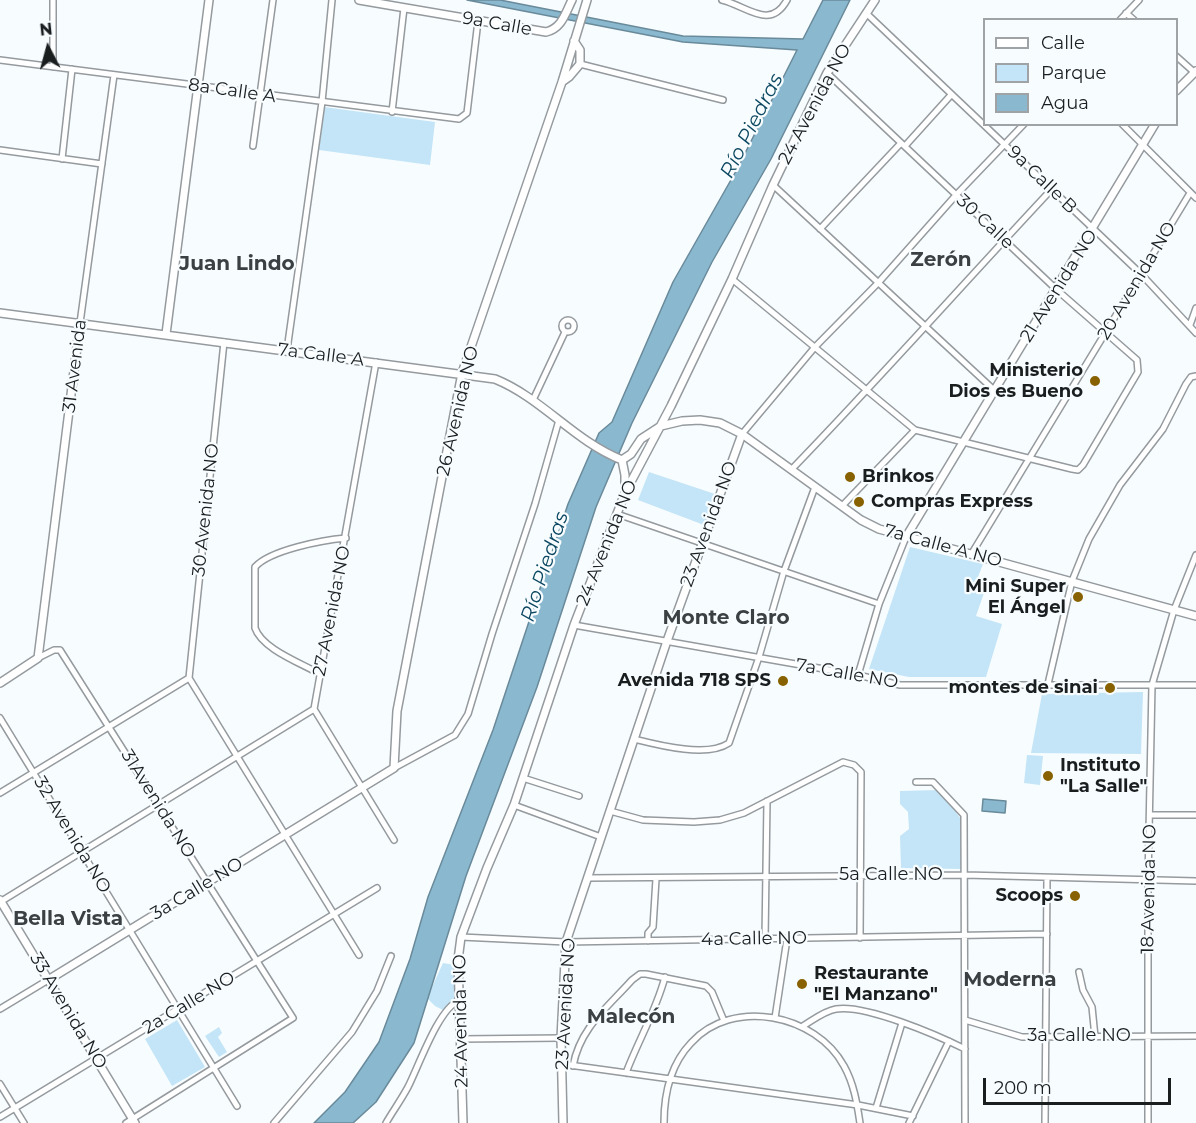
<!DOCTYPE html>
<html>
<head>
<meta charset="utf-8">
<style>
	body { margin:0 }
	#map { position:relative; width:1196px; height:1123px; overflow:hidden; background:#f7fcff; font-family:Montserrat,sans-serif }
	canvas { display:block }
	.legend { position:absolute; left:983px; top:18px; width:195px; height:108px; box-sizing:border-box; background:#f7fcff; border:2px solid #9fa3a5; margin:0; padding:8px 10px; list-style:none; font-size:18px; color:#1b1e1f }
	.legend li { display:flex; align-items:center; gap:12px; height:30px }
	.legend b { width:30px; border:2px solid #9fa3a5 }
	.north { position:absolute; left:18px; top:18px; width:60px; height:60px; -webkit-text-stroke:4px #f7fcff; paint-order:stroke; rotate:354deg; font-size:16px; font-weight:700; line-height:24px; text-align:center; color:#1b1e1f }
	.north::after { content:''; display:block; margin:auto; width:21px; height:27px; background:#1b1e1f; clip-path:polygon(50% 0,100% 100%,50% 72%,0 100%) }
	.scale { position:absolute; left:983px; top:1078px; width:188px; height:27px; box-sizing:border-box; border:3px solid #1b1e1f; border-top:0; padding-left:8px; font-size:18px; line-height:21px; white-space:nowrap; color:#1b1e1f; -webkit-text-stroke:4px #f7fcff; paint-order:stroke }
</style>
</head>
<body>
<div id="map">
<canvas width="1196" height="1123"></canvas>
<ul class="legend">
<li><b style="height:8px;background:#fff"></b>Calle</li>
<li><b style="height:16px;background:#c3e5f7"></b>Parque</li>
<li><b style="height:16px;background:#8ab8cf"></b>Agua</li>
</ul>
<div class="north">N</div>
<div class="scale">200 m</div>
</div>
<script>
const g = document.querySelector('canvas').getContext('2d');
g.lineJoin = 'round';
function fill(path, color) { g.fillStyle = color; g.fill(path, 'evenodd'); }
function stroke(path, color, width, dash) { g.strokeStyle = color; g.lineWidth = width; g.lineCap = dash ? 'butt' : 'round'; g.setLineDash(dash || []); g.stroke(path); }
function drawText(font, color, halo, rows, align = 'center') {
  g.font = font + ' Montserrat,sans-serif'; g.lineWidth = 4.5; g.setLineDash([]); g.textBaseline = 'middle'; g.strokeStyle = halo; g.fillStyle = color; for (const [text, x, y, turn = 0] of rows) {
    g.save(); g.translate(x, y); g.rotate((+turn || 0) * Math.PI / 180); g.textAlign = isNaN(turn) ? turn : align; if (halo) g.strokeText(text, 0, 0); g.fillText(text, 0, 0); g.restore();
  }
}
fill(new Path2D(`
	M324 107 435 122 430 165 319 150Z
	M649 472 715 494 704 525 638 500Z
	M910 547 983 564 974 587 985 590 976 616 1002 624 986 677H909L869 669Z
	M1143 692 1141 754 1031 753 1042 694Z
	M1027 755 1043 756 1040 785 1024 783Z
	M939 790 961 819V869L901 868 900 836 909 829 908 812 900 804V791Z
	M443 963 455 965 456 1000 445 1011 435 1006 427 998Z
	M177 1020 205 1067 172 1086 145 1039Z
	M219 1027 222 1033 218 1037 227 1052 219 1057 205 1036Z`), '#c3e5f7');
const water = new Path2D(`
	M467 0H500L683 36 803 39 823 0H850L771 159 712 262 632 423 596 507 537 687 466 876 414 1043 376 1102 353 1123H314L345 1092 379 1042 410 959 428 897 493 730 568 504 599 433 612 422 673 282 736 171 797 50 683 42Z
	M983 799 1006 801 1005 813 982 811Z`);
fill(water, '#8ab8cf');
stroke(water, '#698a9a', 1.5);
const minor = new Path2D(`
	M722 0C747 6 770 31 787 0
	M866 13 1142 275 1196 333
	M1126 13 1134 20
	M1120 20 1139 0
	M1176 56 1195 73
	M0 60 459 119 467 113 478 21
	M580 64 723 100
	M53 67V0
	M392 112 404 8
	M1122 124 1196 198
	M253 146 273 0
	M905 146 951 95
	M0 150 102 164
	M62 159 72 69
	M773 185 994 390
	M820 229 901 143
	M732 279 915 430 1072 469 1078 470 1083 465 1138 372 1137 360 1057 290 827 73
	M562 326a6 6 0 1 1 12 0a6 6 0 1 1-12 0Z
	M80 323 114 75
	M1190 325 1196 308
	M287 350 322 102 332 0
	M376 362 314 709 394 840
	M533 400 565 332
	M742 434 815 347 878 283 957 194 1024 124
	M791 470C880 378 964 283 1051 190
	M842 506 915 430
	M617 514 879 604
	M972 553 1190 193
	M574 625 858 675 900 685H1196
	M38 658 54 650H60L293 1018 126 1123
	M320 674C301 663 262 649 255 628V567C270 550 323 540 346 538
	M858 675 879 604 906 537
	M189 678 224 342
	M189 678 359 955
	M1048 684 1072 581 1089 539 1120 485 1163 429 1186 384 1191 377 1196 376
	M0 718 237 1106
	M634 739C658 745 707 758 729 743L759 657 784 571 815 487
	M394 768 455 735 468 714 492 634 535 504 559 420
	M523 778 579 796
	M916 782H933L964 815 965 1123
	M0 793 189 678
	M514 805 601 837
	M610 811 643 820 694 822 720 820 744 813 843 762 854 765 861 772 860 938
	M1150 815H1196
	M587 878 965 875 1196 881
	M0 902 314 709
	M461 937 566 942 1047 934
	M765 939 767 801
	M648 941V933L653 927 656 879
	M1079 972 1083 990 1092 1007 1095 1037
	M0 1009 48 980
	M775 1018 787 939
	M965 1020 1022 1037 1196 1036
	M803 1026C813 1020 824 1011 836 1009 865 1004 937 1035 965 1049
	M461 1039 561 1038
	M562 1064 858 1105 913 1116
	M573 1066C580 1028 607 1008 632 980L640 974H646L706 986 712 992 724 1021
	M626 1073C638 1041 656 1011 665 977
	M0 1084 24 1123
	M876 1108 902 1023
	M0 1117 377 888
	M274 1123 352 1032 377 991 391 956
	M386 1123C393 1111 401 1100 408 1087 418 1068 439 1007 459 1001
	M664 1123C664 1093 670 1065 691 1043 732 997 816 1014 844 1066 854 1084 857 1103 860 1123
	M909 1123 949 1041
	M1045 1123 1047 878
	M1148 1123V880L1152 685 1174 610 1196 555`);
const tertiary = new Path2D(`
	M359 0 546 32C562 28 565 14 572 0
	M562 82 569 77 580 64V50L574 41
	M1176 91 1196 71
	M0 313 495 379C542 398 574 441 622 460L625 475V490
	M166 334 209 0
	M622 460 631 454 641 439 661 426 682 421 700 420 720 423 742 434 861 520 879 529 1196 616
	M906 537 1155 124
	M0 683 38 658 80 323
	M0 900 135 1123
	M48 980 394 768 397 711 462 373 562 82 587 0
	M463 1123 458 960 461 937 487 868 514 805 574 625 625 493 671 406 732 279 773 185 827 73 875 0
	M563 1123 561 1038 566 942 667 641 742 434`);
stroke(minor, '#959a9e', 8);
stroke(tertiary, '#959a9e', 10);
stroke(minor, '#fff', 5);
stroke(tertiary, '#fff', 7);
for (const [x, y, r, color] of [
	[1095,381,6,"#886100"],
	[850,477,6,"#886100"],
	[859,502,6,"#886100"],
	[1078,597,6,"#886100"],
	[783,681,6,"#886100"],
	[1110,688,6,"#886100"],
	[1048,776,6,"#886100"],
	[1075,896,6,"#886100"],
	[802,984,6,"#886100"]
]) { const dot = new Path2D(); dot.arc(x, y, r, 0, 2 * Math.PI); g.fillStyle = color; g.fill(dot); stroke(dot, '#f7fcff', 2); }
drawText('18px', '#1b1e1f', '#f7fcff', [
	["9a Calle",497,24,10],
	["8a Calle A",232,91,8],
	["24 Avenida NO",815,104,-62],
	["9a Calle B",1042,180,44],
	["30 Calle",985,222,43],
	["20 Avenida NO",1137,281,-59],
	["21 Avenida NO",1059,286,-58],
	["7a Calle A",321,355,7],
	["31 Avenida",75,366,-83],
	["26 Avenida NO",458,411,-77],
	["30 Avenida NO",206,510,-84],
	["23 Avenida NO",709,524,-70],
	["24 Avenida NO",607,543,-68],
	["7a Calle A NO",943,546,15],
	["27 Avenida NO",332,611,-79],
	["7a Calle NO",847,674,10],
	["31Avenida NO",158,804,58],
	["32 Avenida NO",72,835,59],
	["5a Calle NO",891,875],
	["3a Calle NO",197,889,-31],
	["18 Avenida NO",1149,889,-89],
	["4a Calle NO",754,939,-1],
	["2a Calle NO",189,1003,-31],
	["23 Avenida NO",566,1004,-87],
	["33 Avenida NO",68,1011,59],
	["24 Avenida NO",461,1021,-91],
	["3a Calle NO",1079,1036]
]);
drawText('bold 18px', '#1b1e1f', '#f7fcff', [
	["Ministerio",1083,371],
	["Dios es Bueno",1083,392],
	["Brinkos",862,477,"left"],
	["Compras Express",871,502,"left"],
	["Mini Super",1066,587],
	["El Ángel",1066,608],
	["Avenida 718 SPS",771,681],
	["montes de sinai",1098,688],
	["Instituto",1060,766,"left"],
	["\"La Salle\"",1060,787,"left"],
	["Scoops",1063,896],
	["Restaurante",814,974,"left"],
	["\"El Manzano\"",814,995,"left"]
], 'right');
drawText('italic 20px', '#0c4861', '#f7fcff', [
	["Río Piedras",752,126,-63],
	["Río Piedras",545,567,-72]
]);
drawText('bold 20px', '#3b4043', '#f7fcff', [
	["Zerón",941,260],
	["Juan Lindo",237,264],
	["Monte Claro",726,618],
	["Bella Vista",68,919],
	["Moderna",1010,980],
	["Malecón",631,1017]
]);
</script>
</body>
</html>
